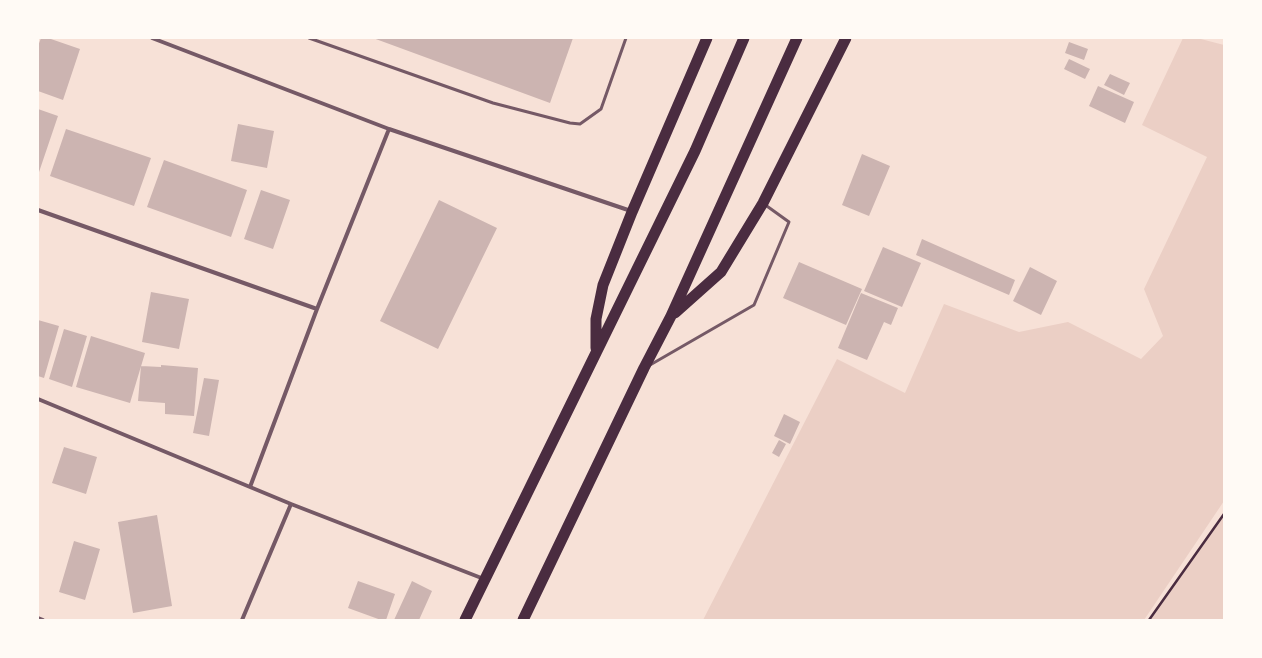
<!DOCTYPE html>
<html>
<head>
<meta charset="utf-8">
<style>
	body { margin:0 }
	#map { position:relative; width:1262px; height:658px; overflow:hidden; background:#f7e1d7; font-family:Figtree,sans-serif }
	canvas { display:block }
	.frame { position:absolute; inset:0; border:39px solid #fffaf5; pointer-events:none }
</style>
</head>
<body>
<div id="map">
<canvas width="1262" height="658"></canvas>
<div class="frame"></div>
</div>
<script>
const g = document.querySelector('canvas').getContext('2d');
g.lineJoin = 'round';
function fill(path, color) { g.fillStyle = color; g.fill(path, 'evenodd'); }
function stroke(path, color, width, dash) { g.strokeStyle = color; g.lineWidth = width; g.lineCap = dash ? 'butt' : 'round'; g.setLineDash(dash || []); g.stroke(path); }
fill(new Path2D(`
	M1183 38H1197L1224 45V501L1144 620H703L837 359 905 393 944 304 1019 332 1068 322 1141 359 1163 336 1144 289 1207 157 1142 125Z
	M1224 514V620H1149Z`), '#ebcfc5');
fill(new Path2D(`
	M41 38H48L80 49 63 100 38 91V46Z
	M373 38H573L550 103Z
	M1069 42 1088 49 1084 60 1065 53Z
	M1069 59 1090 69 1085 79 1064 69Z
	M1110 74 1130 83 1124 95 1104 85Z
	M1098 86 1134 102 1125 123 1089 106Z
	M38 109 58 116 38 175Z
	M238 124 274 131 267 168 231 161Z
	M66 129 151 158 134 206 50 176Z
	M862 154 890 166 869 216 842 205Z
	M164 160 247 190 231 237 147 207Z
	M261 190 290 200 273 249 244 239Z
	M439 200 497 228 438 349 380 321Z
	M922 239 1015 280 1009 295 916 255Z
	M883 247 921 263 902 307 864 291Z
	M799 262 862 289 846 325 783 298Z
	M1030 267 1057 281 1041 315 1013 301Z
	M151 292 189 299 179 349 142 342Z
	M861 293 898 308 891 325 884 322 867 360 838 348Z
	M38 320 59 326 44 378 38 376Z
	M64 329 87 336 72 387 49 379Z
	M91 336 145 353 130 403 76 387Z
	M161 365 198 368 194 416 165 414V403L138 401 141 366 161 367Z
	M204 378 219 380 209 436 193 433Z
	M784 414 800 422 790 444 774 436Z
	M779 440 786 444 779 457 772 453Z
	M64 447 97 457 86 494 52 483Z
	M157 515 172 606 133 613 118 522Z
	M74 541 100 549 85 600 59 592Z
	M358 581 395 594 386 620H381L348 608Z
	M412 581 432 591 419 620H394Z`), '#ccb4b1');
stroke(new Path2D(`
	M1149 620 1224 514`), '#4a2c40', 2.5);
stroke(new Path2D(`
	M309 38 493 103 570 123 580 124 601 109 626 38
	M650 365 754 305 789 222 764 204`), '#755966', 3);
stroke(new Path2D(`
	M152 38 389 129 631 211
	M38 210 317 309
	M38 399 291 504 484 579
	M250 487 317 309 389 129
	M38 618 43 620
	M242 620 291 504`), '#755966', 4);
stroke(new Path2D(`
	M675 313 721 272 763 203 846 38
	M596 348V319L603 285 632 212 707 38
	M465 620 695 151 744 38
	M523 620 644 368 671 316 797 38`), '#4a2c40', 11);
</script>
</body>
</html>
